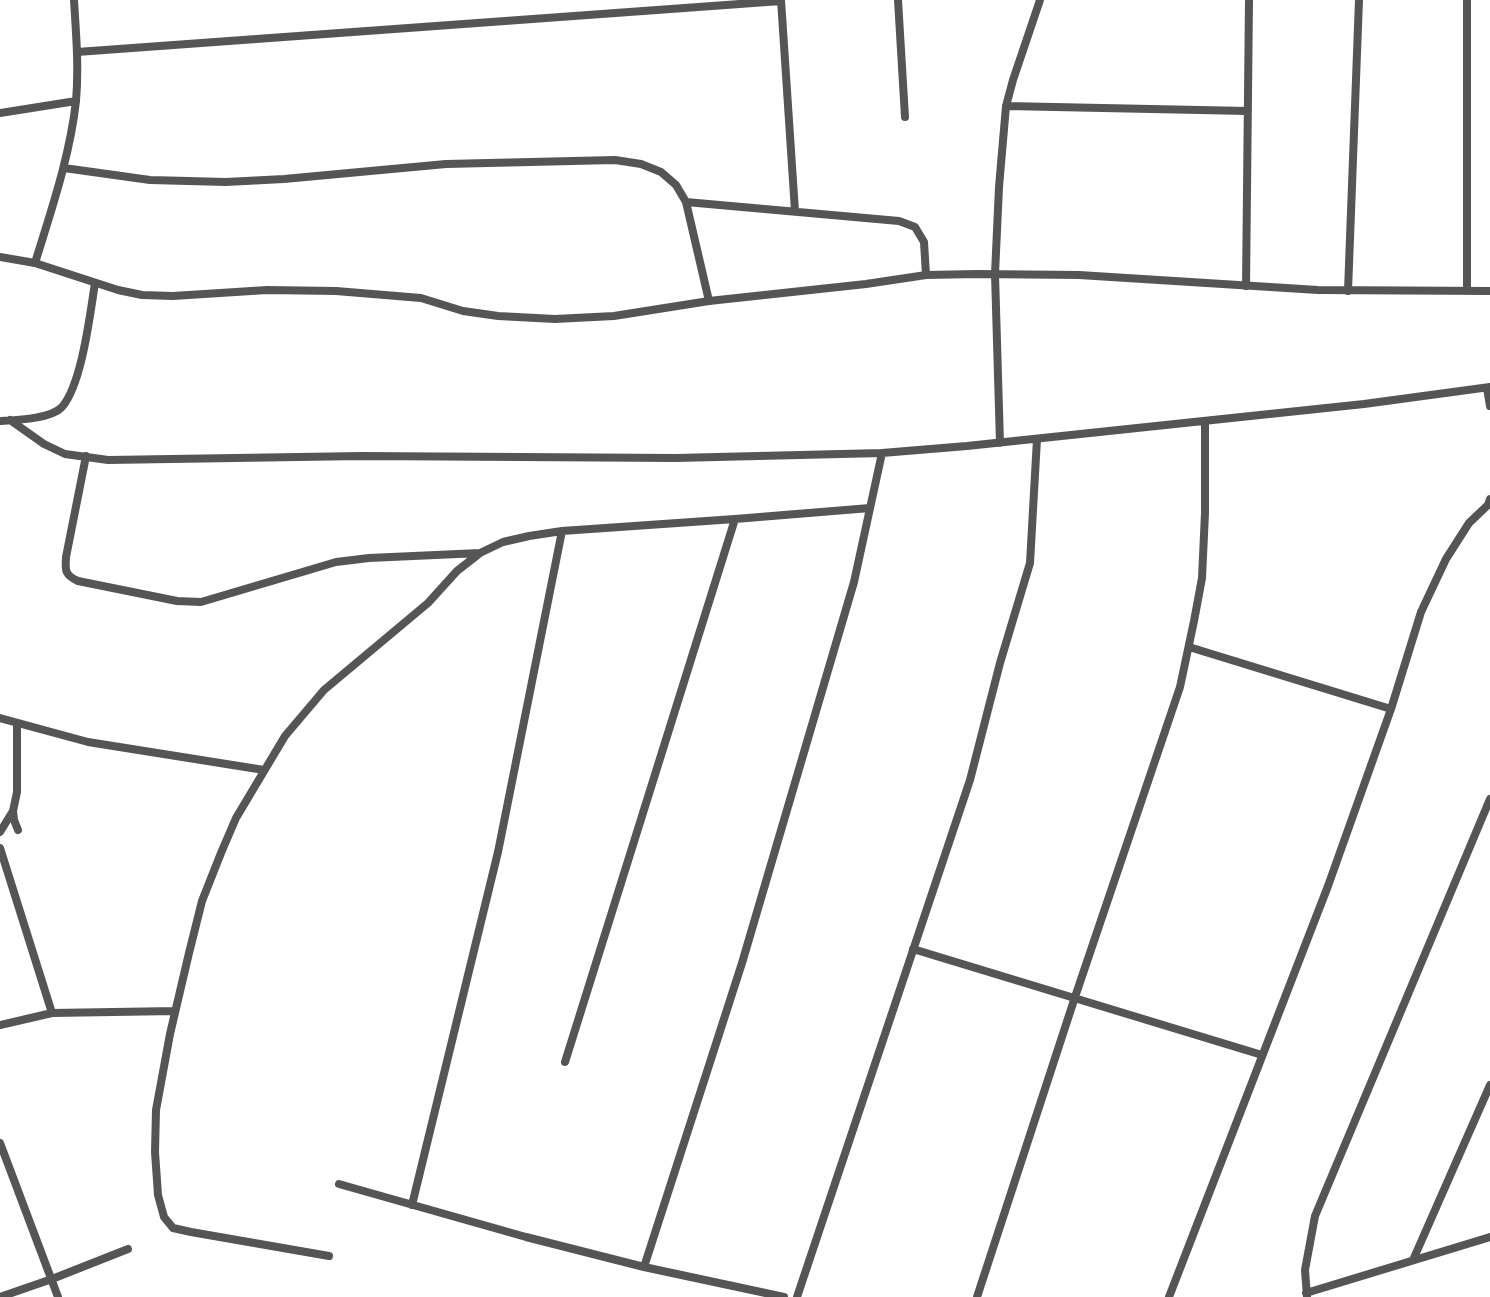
<!DOCTYPE html>
<html>
<head>
<meta charset="utf-8">
<style>
	body { margin:0 }
	canvas { display:block; background:#fff }
</style>
</head>
<body>
<canvas width="1490" height="1297"></canvas>
<script>
const g = document.querySelector('canvas').getContext('2d');
g.lineJoin = 'round';
function stroke(path, color, width, dash) { g.strokeStyle = color; g.lineWidth = width; g.lineCap = dash ? 'butt' : 'round'; g.setLineDash(dash || []); g.stroke(path); }
stroke(new Path2D(`
	M781 0 795 211
	M898 0 905 117
	M77 52 781 1
	M1006 106 1248 111
	M0 113 76 101
	M64 168 150 180 226 182 284 179 446 164 615 160 641 164 661 172 676 185 686 202 709 301
	M686 202 899 221 915 227 924 242 926 275
	M35 263C51 211 70 156 76 101 79 67 76 33 74 0
	M1246 286 1249 0
	M1467 290V0
	M1348 291 1359 0
	M1487 388 1490 406
	M10 420 44 444 65 454 108 460 362 456 676 458 882 453 967 446 1364 404 1490 387
	M0 421C16 420 51 419 62 407 82 384 90 314 95 283
	M1000 443 995 274 999 187 1006 106 1013 80 1040 0
	M86 456 66 557C65 571 65 575 78 581L177 601 201 602 336 562 369 558 480 553
	M1189 647 1391 709
	M0 718 88 742 264 770
	M13 811 14 820 18 830
	M0 832 13 811 17 792V723
	M0 848 52 1013
	M913 949 1262 1055
	M0 1025 52 1013 175 1011
	M565 1062 735 519
	M0 1143 58 1297
	M339 1184 526 1237 644 1267 784 1297
	M412 1205 498 852 562 531
	M329 1256 191 1232 173 1228 164 1217 158 1195 155 1152 156 1110 170 1034 189 953 202 901 221 853 236 818 285 736 324 690 428 603 457 571 480 553 503 542 529 536 562 531 735 519 870 508
	M1413 1260 1490 1085
	M644 1267 742 963 854 582 882 453
	M1306 1293 1490 1237
	M0 1297 52 1279 128 1249
	M797 1297 970 780 1000 663 1030 563 1037 439
	M977 1297 1075 997 1180 687 1194 621 1202 578 1205 513V421
	M1169 1297 1328 886 1391 709 1421 612 1446 559 1469 523 1488 505 1490 499
	M1307 1297 1305 1270 1315 1216 1490 799`), '#555', 8);
stroke(new Path2D(`
	M0 257 35 263 118 290 142 295 173 296 267 290 336 291 421 298 463 311 498 316 555 319 614 316 709 301 866 284 926 275 977 274 1079 275 1318 290 1490 291`), '#555', 8);
</script>
</body>
</html>
